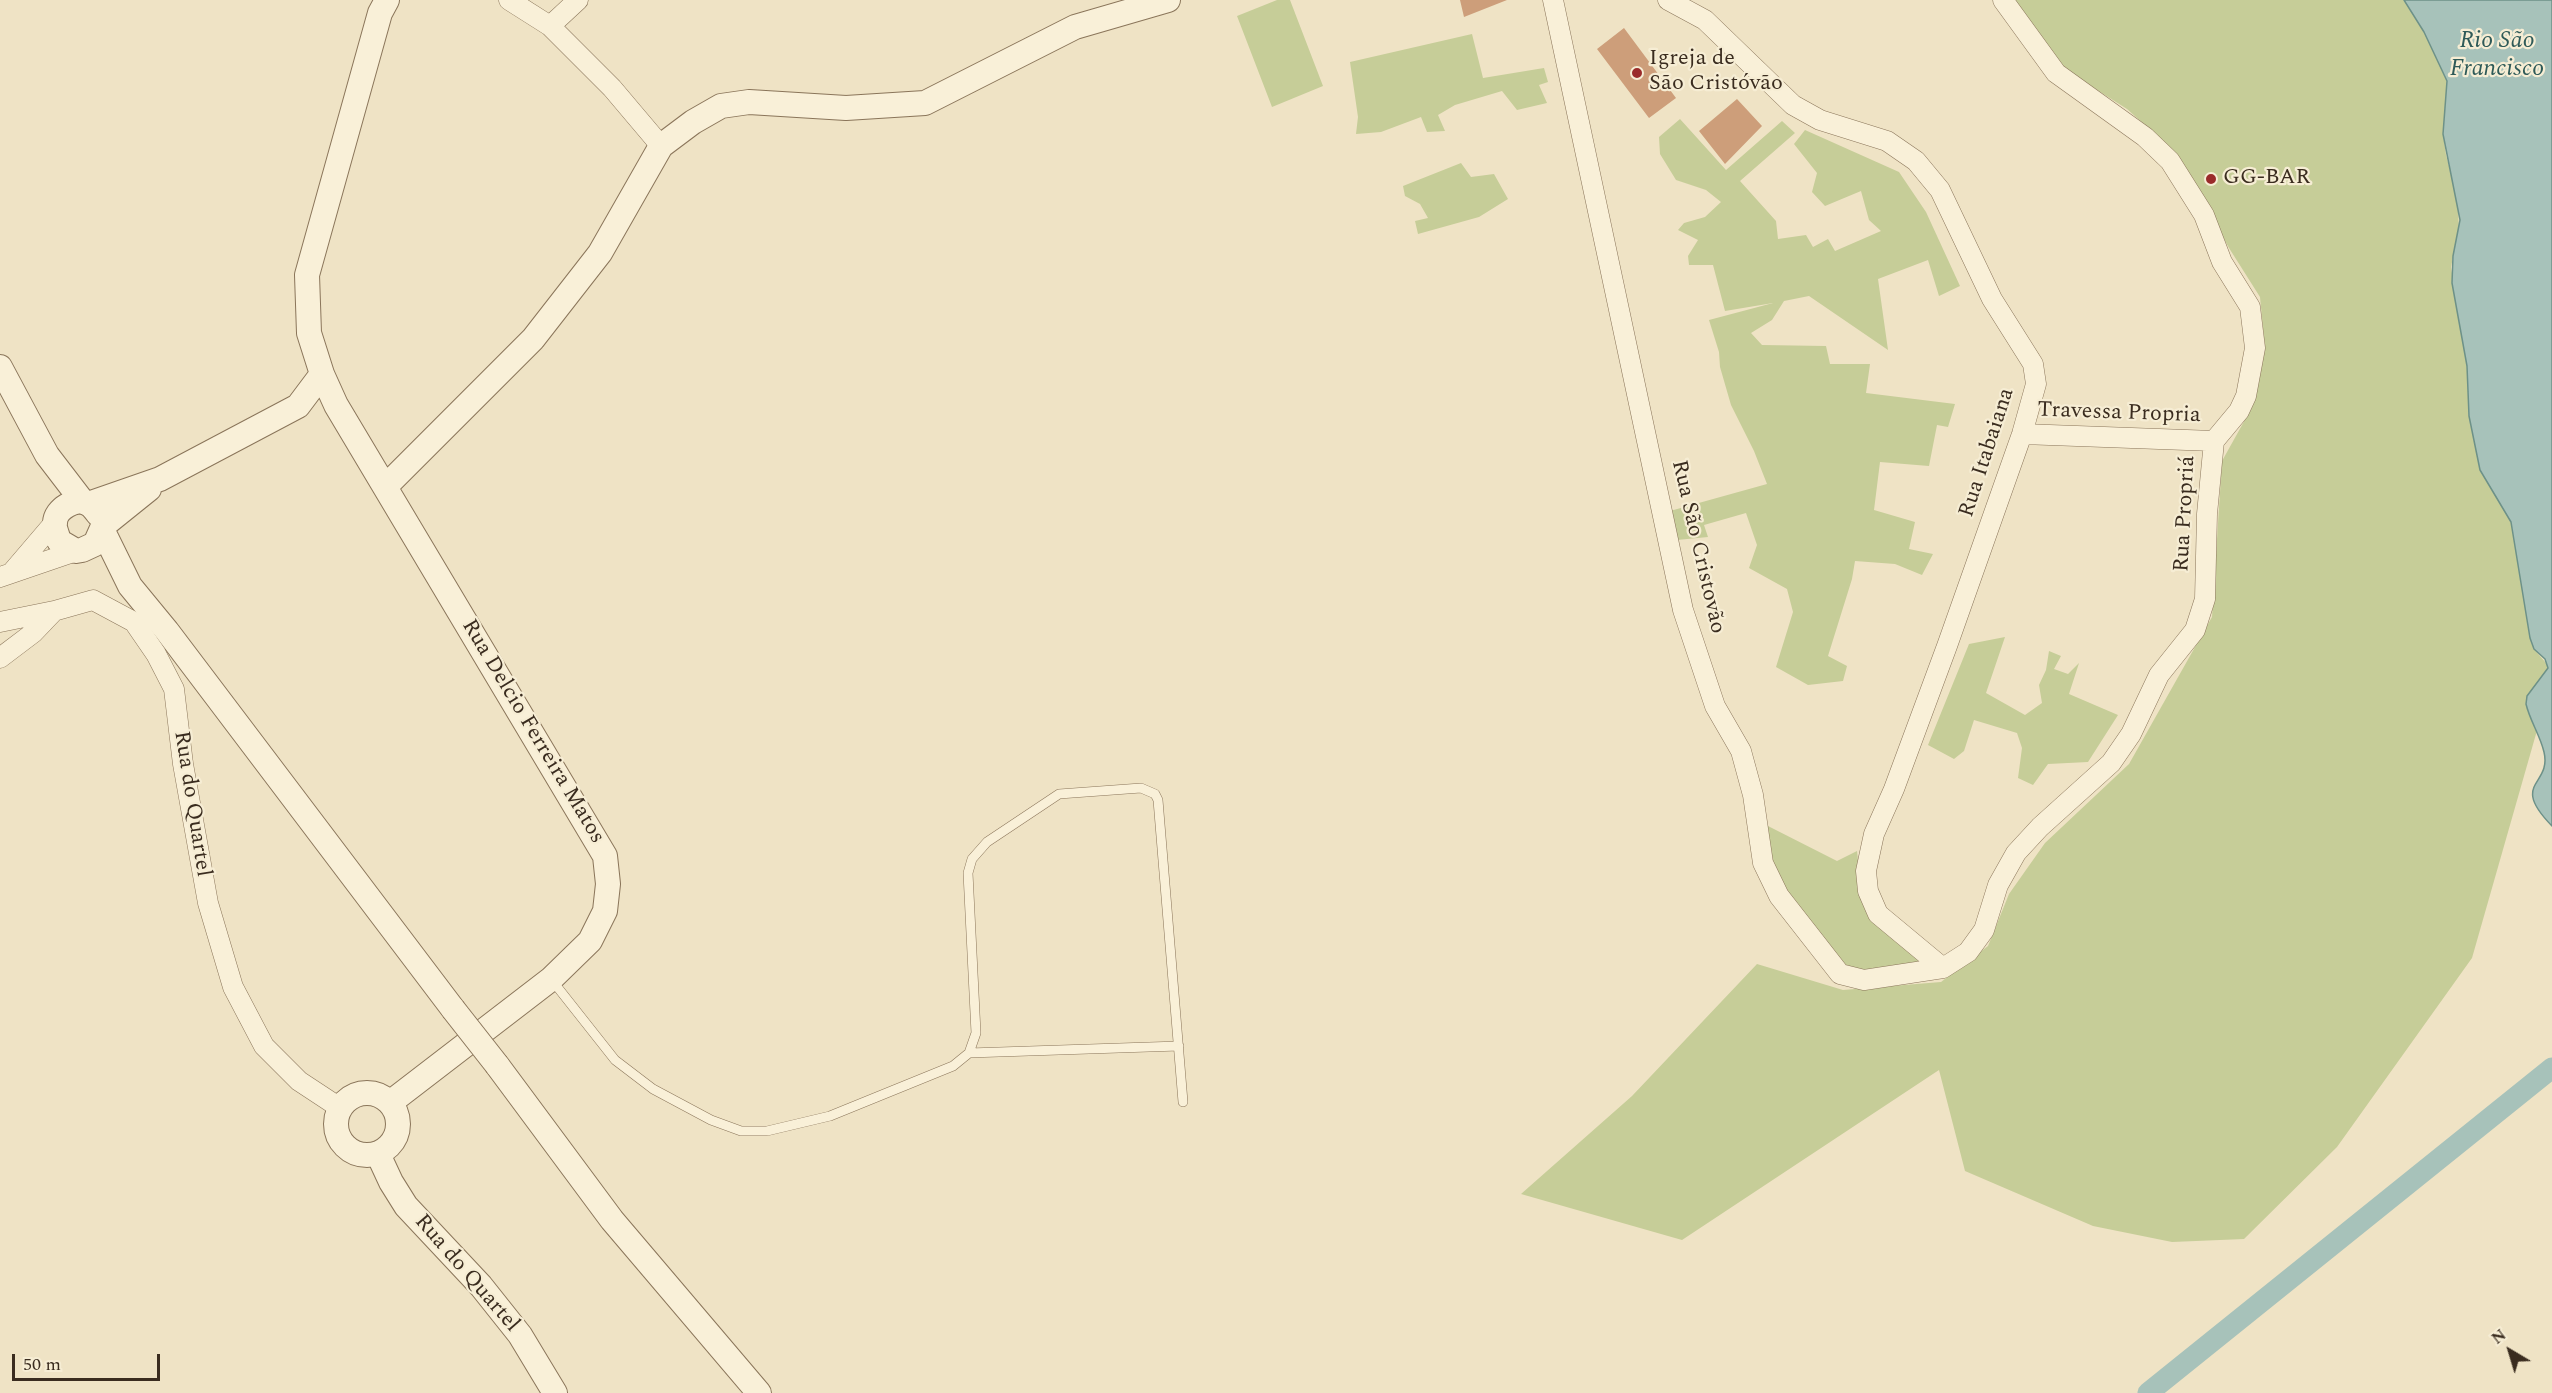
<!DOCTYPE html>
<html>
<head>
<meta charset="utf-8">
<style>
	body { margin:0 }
	#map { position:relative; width:2552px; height:1393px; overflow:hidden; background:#efe3c5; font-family:Spectral,serif }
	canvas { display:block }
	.north { position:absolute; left:2480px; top:1321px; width:60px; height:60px; -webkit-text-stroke:4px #f6edd4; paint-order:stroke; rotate:322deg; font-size:16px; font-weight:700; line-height:24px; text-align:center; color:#3a2c1f }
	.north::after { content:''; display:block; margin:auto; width:21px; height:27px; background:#3a2c1f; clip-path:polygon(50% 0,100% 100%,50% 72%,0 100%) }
	.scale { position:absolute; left:12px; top:1354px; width:148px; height:27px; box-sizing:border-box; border:3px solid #3a2c1f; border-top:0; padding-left:8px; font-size:18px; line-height:21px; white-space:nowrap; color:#3a2c1f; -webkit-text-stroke:4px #f6edd4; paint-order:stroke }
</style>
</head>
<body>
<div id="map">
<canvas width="2552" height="1393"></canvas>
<div class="north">N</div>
<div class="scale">50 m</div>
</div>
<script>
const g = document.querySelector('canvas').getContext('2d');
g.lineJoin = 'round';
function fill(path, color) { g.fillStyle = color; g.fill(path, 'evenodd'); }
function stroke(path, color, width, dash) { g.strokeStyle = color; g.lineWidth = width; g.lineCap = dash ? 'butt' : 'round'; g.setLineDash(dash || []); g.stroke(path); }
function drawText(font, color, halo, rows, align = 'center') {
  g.font = font + ' Spectral,serif'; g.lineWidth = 4.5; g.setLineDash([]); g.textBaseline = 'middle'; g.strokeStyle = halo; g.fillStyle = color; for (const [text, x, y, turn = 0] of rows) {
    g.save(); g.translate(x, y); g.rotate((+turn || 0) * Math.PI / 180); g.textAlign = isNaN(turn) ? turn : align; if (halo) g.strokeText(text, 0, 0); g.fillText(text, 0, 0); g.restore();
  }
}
fill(new Path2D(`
	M1277 0H1290L1323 86 1272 107 1237 16Z
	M2014 0H2404L2424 32 2447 81 2443 134 2446 155 2457 196 2459 228 2451 267 2467 366 2469 416 2480 470 2511 522 2534 649 2552 670V678L2472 958 2337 1147 2244 1239 2172 1242 2093 1226 1965 1171 1939 1070 1682 1240 1521 1194 1632 1096 1757 964 1843 990 1941 982 1988 946 2009 894 2045 843 2129 764 2212 617 2222 461 2251 409 2265 349 2260 297 2229 248 2175 152 2127 109 2061 67Z
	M1472 34 1483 78 1544 68 1548 82 1539 85 1547 103 1517 110 1502 91 1455 105 1438 115 1445 131 1427 132 1421 117 1381 132 1356 134 1358 117 1350 62Z
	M1680 119 1726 170 1782 121 1795 133 1740 181 1776 221 1778 239 1806 235 1813 247 1828 239 1835 251 1881 231 1869 220 1861 191 1825 206 1812 192 1817 173 1794 144 1805 130 1899 172 1926 212 1960 286 1939 296 1928 260 1878 279 1888 350 1809 296 1784 301 1772 320 1751 333 1762 345 1826 346 1830 364H1870L1866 393 1955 404 1948 427 1937 425 1929 466 1880 462 1874 510 1915 522 1909 549 1933 554 1922 575 1895 564 1855 561 1852 579 1828 656 1847 666 1843 681 1808 685 1776 667 1793 612 1787 589 1749 568 1757 545 1746 513 1704 525 1708 537 1677 540 1670 511 1767 484 1754 451 1731 405 1720 367 1719 352 1709 320 1773 303 1725 311 1713 265H1689L1688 256 1698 240 1678 230 1684 223 1705 217 1721 202 1706 190 1676 180 1660 154 1659 137Z
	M1461 163 1471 177 1494 174 1508 199 1479 217 1418 234 1415 221 1428 218 1420 204 1405 196 1403 186Z
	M2005 637 1986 693 2025 715 2042 703 2039 685 2046 670 2049 651 2061 656 2054 669 2068 674 2079 663 2069 694 2118 715 2088 762 2048 764 2033 785 2018 778 2022 748 2017 733 1974 720 1964 751 1954 759 1928 745 1969 644Z
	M1766 825 1837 861 1857 851 1861 887 1928 964 1865 974 1841 966 1785 892 1770 859Z`), '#c6cd98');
const water = new Path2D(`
	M2404 0H2552V826C2509 782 2552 786 2544 752 2540 735 2530 721 2526 704L2527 696 2548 668 2545 659 2534 649 2530 638 2511 522 2480 470 2469 416 2467 366 2452 283 2453 256 2460 220 2443 134 2447 81 2424 32Z`);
fill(water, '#a7c2ba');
stroke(water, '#6d9188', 1.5);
stroke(new Path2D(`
	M2148 1393 2552 1068`), '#a7c2ba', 21);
fill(new Path2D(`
	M1460 0H1507L1464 17Z
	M1624 28 1676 98 1649 118 1597 49Z
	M1737 99 1762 126 1725 164 1699 131Z`), '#cd9e7a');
const service = new Path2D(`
	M551 979 615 1060 653 1089 711 1120 741 1131H767L830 1116 953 1066 969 1053 976 1033 968 873 972 859 987 842 1059 794 1141 788 1155 794 1158 800 1183 1102
	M969 1053 1179 1046`);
const minor = new Path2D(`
	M509 0 550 26 612 88 661 146
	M1553 0 1683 610 1715 706 1741 751 1753 795 1763 863 1779 896 1840 974 1864 980 1943 968 1968 952 1984 930 1998 885 2016 853 2040 827 2111 763 2131 734 2159 675 2195 630 2205 599 2207 514 2214 441 2239 411 2246 396 2255 348 2250 307 2222 262 2204 215 2170 161 2145 137 2056 73 2003 0
	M1668 0 1705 20 1793 105 1820 120 1887 141 1916 161 1940 190 1992 299 2033 364 2036 384 2022 434 1947 646 1894 789 1874 834 1866 871 1868 891 1878 914 1943 968
	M550 26 578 0
	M2022 434 2214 441
	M13 571 54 523
	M0 577 76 551
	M0 622 54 611
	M0 658 33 633 54 611 93 600 134 622 156 654 174 689 183 764 208 903 233 987 264 1046 299 1081 340 1108`);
const tertiary = new Path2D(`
	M387 0 380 13 307 275 309 333 322 374 336 405 605 856 608 884 605 911 590 941 551 979 391 1102
	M0 367 47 455 83 502
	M386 486 533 339 600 253 661 146 693 122 721 106 749 102 846 108 925 103 1075 27 1168 0
	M88 504 160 479 298 406 322 374
	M98 514C95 510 92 506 88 503 76 497 55 509 55 523 54 528 58 536 59 541L76 551 82 550 95 544 103 526 149 489
	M103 531 130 586 167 631 453 1009
	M497 1065 612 1220 759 1393
	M336 1124a31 31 0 1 1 62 0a31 31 0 1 1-62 0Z
	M378 1154 391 1182 406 1206 481 1286 520 1335 555 1393`);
stroke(service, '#8a755a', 10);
stroke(minor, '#8a755a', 21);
stroke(tertiary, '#8a755a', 26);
stroke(service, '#f9f0d8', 9);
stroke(minor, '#f9f0d8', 20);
stroke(tertiary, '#f9f0d8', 24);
const tertiaryBridge = new Path2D(`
	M453 1009 497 1065`);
stroke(tertiaryBridge, '#8a755a', 26, []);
stroke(tertiaryBridge, '#f9f0d8', 24);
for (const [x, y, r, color] of [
	[1637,73,6,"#9a2b2a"],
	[2211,179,6,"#9a2b2a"]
]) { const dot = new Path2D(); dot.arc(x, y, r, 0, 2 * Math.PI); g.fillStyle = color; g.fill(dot); stroke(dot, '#f6edd4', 2); }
drawText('22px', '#3a2c1f', '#f6edd4', [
	["Igreja de",1649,60],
	["São Cristóvão",1649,85],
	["GG-BAR",2223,179]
], 'left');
drawText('22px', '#3a2c1f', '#f6edd4', [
	["Travessa Propria",2119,414,2],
	["Rua Itabaiana",1988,453,-72],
	["Rua Propriá",2186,514,-87],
	["Rua São Cristovão",1697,547,77],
	["Rua Delcio Ferreira Matos",532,732,59],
	["Rua do Quartel",191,804,81],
	["Rua do Quartel",466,1274,49]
]);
drawText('italic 24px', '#2e5a58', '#f6edd4', [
	["Rio São",2497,42],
	["Francisco",2497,70]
]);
</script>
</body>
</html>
